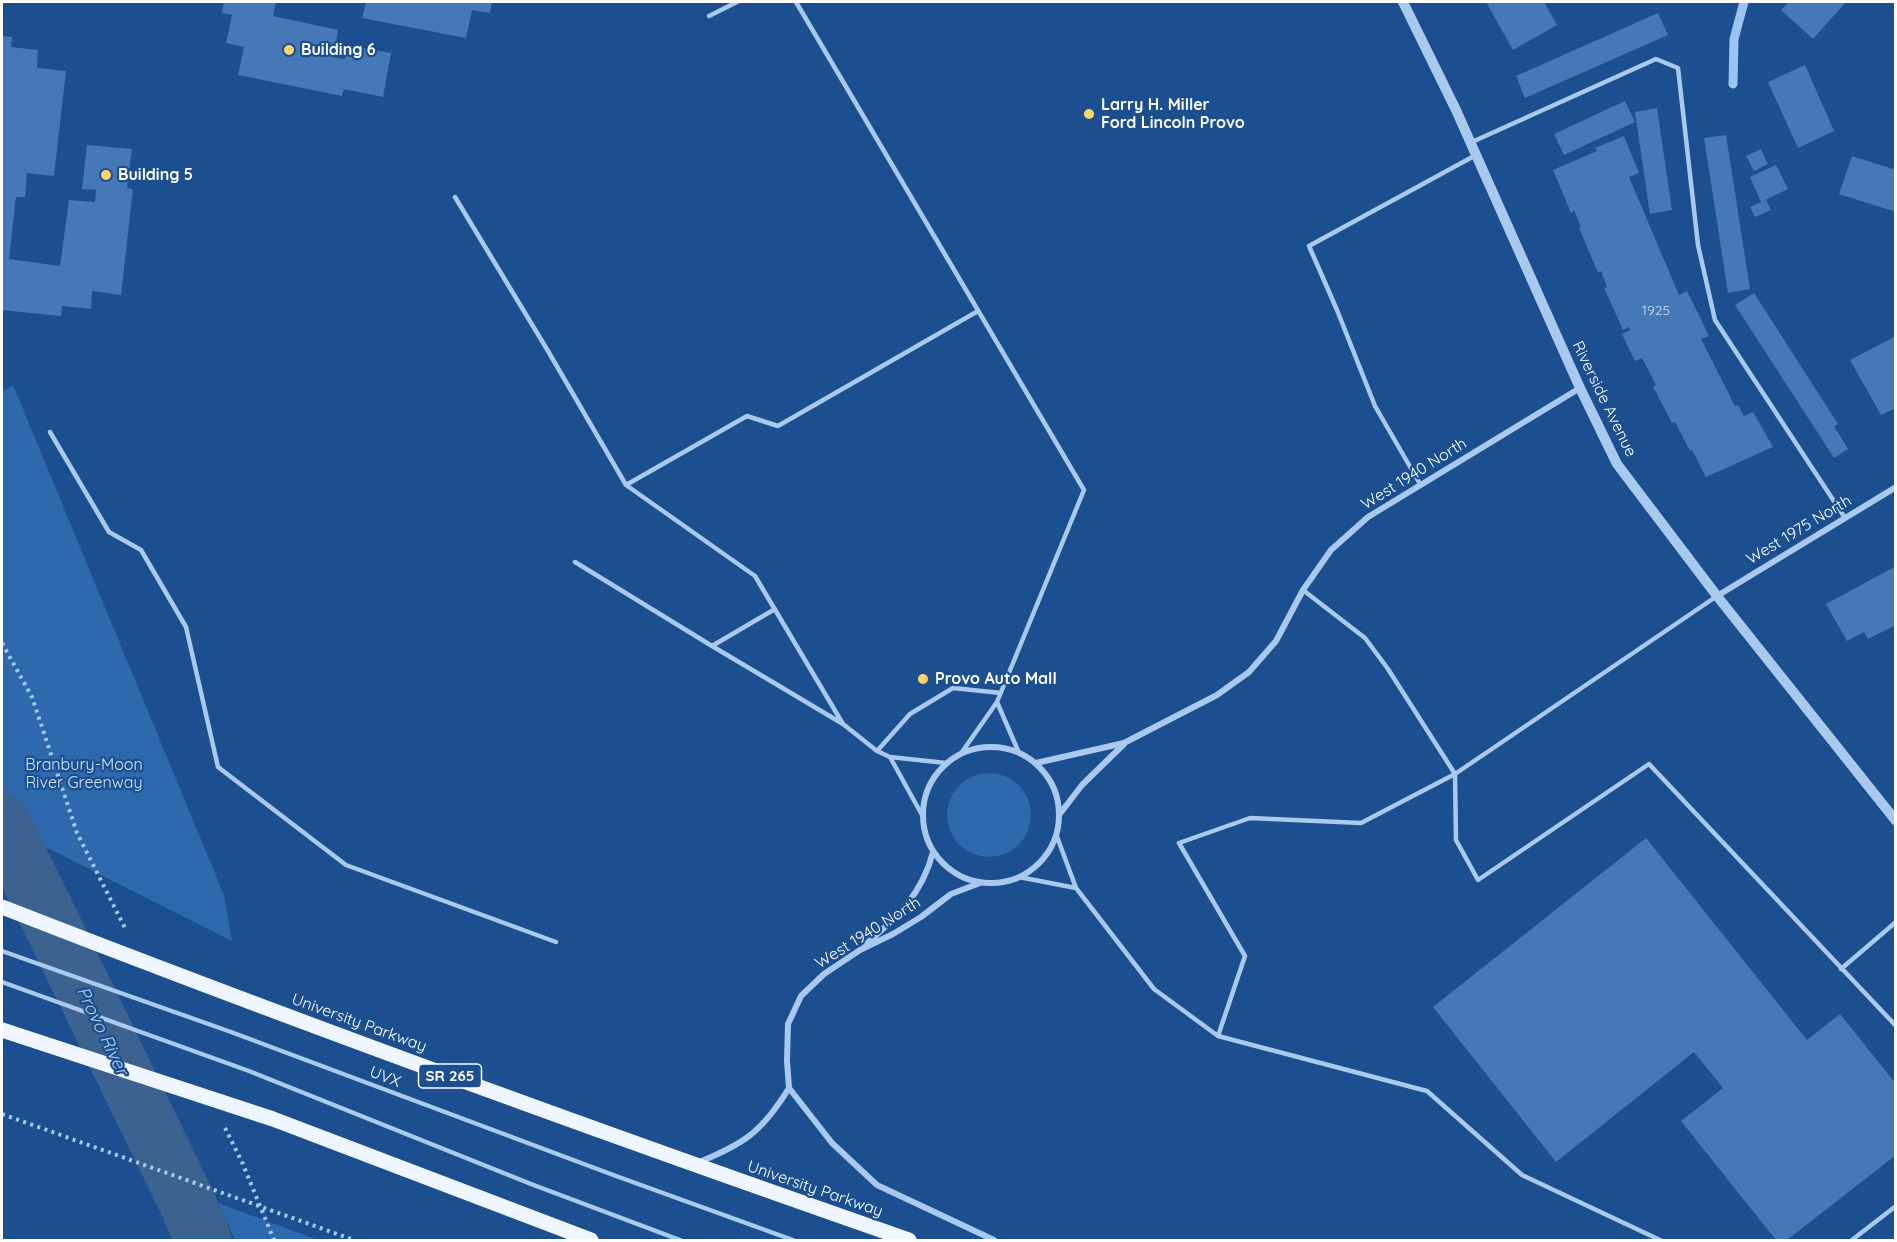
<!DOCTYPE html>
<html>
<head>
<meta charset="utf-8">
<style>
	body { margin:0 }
	#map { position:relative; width:1897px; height:1242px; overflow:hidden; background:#1b4f8f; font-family:Quicksand,sans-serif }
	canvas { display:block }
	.frame { position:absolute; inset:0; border:3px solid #fff; pointer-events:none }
</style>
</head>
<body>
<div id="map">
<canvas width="1897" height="1242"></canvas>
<div class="frame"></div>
</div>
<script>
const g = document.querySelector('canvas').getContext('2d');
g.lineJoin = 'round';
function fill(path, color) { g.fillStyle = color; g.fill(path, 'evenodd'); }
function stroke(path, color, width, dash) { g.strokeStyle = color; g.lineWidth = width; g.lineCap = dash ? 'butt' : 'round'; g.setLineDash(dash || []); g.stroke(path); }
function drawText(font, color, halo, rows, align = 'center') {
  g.font = font + ' Quicksand,sans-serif'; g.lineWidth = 4.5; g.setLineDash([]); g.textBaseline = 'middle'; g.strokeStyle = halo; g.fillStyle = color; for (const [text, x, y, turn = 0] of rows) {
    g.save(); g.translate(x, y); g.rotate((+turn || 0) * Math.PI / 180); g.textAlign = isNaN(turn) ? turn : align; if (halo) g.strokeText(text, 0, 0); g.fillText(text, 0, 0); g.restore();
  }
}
fill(new Path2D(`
	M13 385 224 895 232 941 2 825V392Z
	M947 815a42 42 0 1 1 84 0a42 42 0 1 1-84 0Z
	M218 1203 318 1240H235Z`), '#2e69ad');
stroke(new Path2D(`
	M1733 84 1734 39 1744 2`), '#9cc4f0', 9);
stroke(new Path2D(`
	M2 822 187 1202 203 1240`), '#3c6290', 57);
fill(new Path2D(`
	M224 2H276L273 16 338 30 333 57 345 59 346 45 391 53 383 97 344 89 342 96 238 75 244 47 226 43 232 15 222 13Z
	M366 2H492L490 13 472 10 466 38 362 18Z
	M1486 2H1544L1557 25 1513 50Z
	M1789 2H1846L1813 39 1781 10Z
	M1658 13 1668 35 1525 98 1516 76Z
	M2 36 12 37 11 47 38 50 37 68 66 71 54 176 27 173 25 197H16L9 259 60 266 69 200 95 202 96 190 82 189 87 145 132 149 127 188 133 189 121 295 92 291 91 309 62 306 61 316 2 310Z
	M1805 65 1834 131 1798 148 1768 82Z
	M1625 101 1635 122 1564 155 1554 134Z
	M1657 108 1672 210 1650 214 1635 112Z
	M1726 135 1750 289 1728 293 1704 138Z
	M1624 136 1639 173 1629 177 1679 295 1687 291 1709 336 1701 339 1735 406 1738 405 1744 416 1753 412 1773 447 1706 477 1692 450 1690 451 1675 422 1672 423 1653 387 1656 385 1642 358 1635 361 1622 334 1630 330 1629 327 1623 330 1604 288 1607 287 1601 271 1598 273 1579 228 1581 227 1574 210 1571 213 1553 170 1597 151 1595 148Z
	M1761 149 1768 164 1754 171 1746 156Z
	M1852 156 1896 170V212L1839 194Z
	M1776 165 1788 189 1761 202 1750 177Z
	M1766 200 1771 210 1755 217 1750 207Z
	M1754 293 1838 424 1834 426 1848 449 1834 458 1735 305Z
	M1896 336V408L1881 415 1850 360Z
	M1896 566V625L1868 639 1864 632 1847 641 1826 604Z
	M1646 838 1807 1040 1840 1014 1896 1084V1155L1787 1240H1776L1681 1121 1723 1088 1694 1052 1556 1162 1433 1007Z`), '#4478b7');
stroke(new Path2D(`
	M2 643 32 697 77 833 126 930
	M2 1114 354 1240
	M225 1128 242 1162 274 1240`), '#a9c9ee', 4, [3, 4.5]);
stroke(new Path2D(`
	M796 2 1084 490 997 702 962 752
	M709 16 737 2
	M1472 142 1656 59 1678 68 1698 245 1715 320 1845 518
	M455 197 548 351 626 485 755 576 843 724
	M50 432 109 532 141 550 186 627 218 767 346 865 556 942
	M1420 484 1375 406 1337 310 1309 246 1476 155
	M626 485 747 416 778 426 978 311
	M575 562 712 646 843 724 877 751 890 757 946 763
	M1303 590 1365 638 1388 669 1455 774 1456 840 1478 880 1649 764 1896 1026
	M712 646 775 609
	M997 702 1019 753
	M877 751 910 714 953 688 1001 693
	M890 757 922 815
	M1056 834 1076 888 1154 989 1218 1036 1427 1091 1522 1175 1660 1240
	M1019 877 1076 888
	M2 951 231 1032 616 1176 793 1240
	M1841 969 1896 922
	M2 982 249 1071 531 1184 680 1240
	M1218 1036 1245 956 1179 843 1250 818 1361 823 1455 774 1717 596
	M1852 1240 1896 1206`), '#a9c9ee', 4.5);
stroke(new Path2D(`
	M1717 596 1896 487
	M923 815a68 68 0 1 1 136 0a68 68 0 1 1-136 0Z
	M1036 763 1124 743 1217 695 1249 672 1276 641 1303 590 1331 550 1368 517 1580 388
	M1059 815 1082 785 1124 744
	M980 883 951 894 921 917 893 934 860 950 824 974 801 996 788 1024 787 1061 789 1088 832 1143 877 1185 994 1240
	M865 945C897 917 922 895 933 852
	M697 1163C744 1144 762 1132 789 1088`), '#a9c9ee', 6);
stroke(new Path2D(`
	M1403 2 1456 110 1580 388 1617 464 1717 596 1896 821`), '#a9c9ee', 10);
stroke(new Path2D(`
	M2 907C302 1024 605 1134 909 1240
	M2 1030 273 1119 591 1240`), '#f0f6ff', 15);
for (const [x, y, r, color] of [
	[289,50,6,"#ffd166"],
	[1089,114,6,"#ffd166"],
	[106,175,6,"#ffd166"],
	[923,679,6,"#ffd166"]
]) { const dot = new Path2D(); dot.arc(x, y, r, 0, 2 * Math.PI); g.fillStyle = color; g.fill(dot); stroke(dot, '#1b4f8f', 2); }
drawText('14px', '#d0dded', null, [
	["1925",1656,311]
]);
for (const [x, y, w] of [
	[450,1076,63]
]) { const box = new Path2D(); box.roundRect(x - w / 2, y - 12, w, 24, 4.5); g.fillStyle = '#1b4f8f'; g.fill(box); stroke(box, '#fff', 1.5); }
drawText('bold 15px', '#fff', null, [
	["SR 265",450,1076]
]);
drawText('bold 16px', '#fff', '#1b4f8f', [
	["Building 6",301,50],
	["Larry H. Miller",1101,105],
	["Ford Lincoln Provo",1101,123],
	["Building 5",118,175],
	["Provo Auto Mall",935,679]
], 'left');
drawText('16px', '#fff', '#1b4f8f', [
	["Riverside Avenue",1604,399,64],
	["West 1940 North",1414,474,-32],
	["West 1975 North",1799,530,-31],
	["West 1940 North",868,933,-32],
	["University Parkway",359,1023,20],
	["UVX",385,1077,21],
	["University Parkway",815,1189,19]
]);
drawText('16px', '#cfe3fa', '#1b4f8f', [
	["Branbury-Moon",84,765],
	["River Greenway",84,783]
]);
drawText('italic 18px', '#b5d3f5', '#1b4f8f', [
	["Provo River",102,1031,64]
]);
</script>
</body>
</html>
